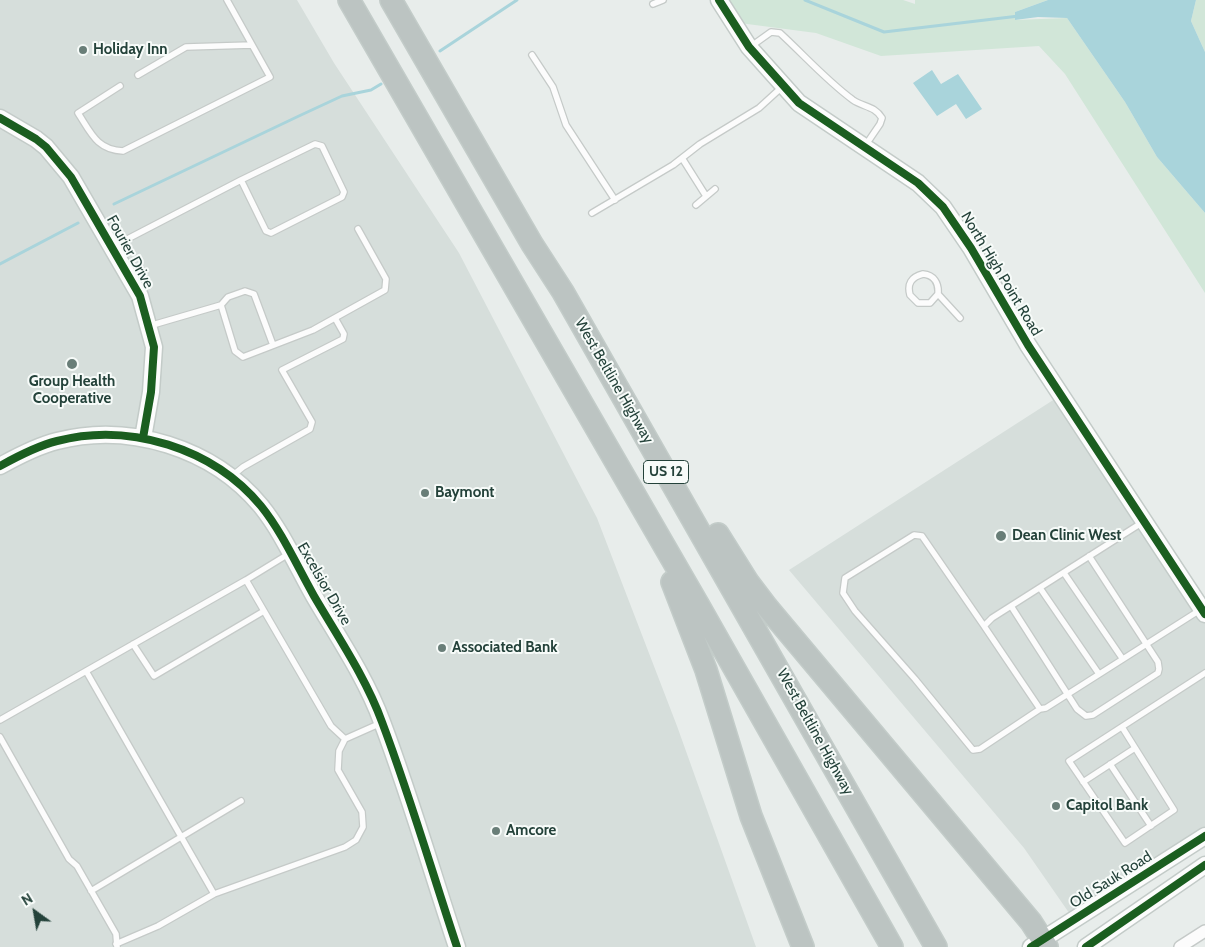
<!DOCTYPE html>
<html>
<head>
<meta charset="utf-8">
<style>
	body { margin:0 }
	#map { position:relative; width:1205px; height:947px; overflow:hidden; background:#e8edeb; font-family:Cabin,sans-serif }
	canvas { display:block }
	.north { position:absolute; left:10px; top:887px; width:50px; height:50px; -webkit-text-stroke:4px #f7fbf9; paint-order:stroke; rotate:328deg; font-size:14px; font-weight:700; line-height:20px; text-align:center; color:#24423a }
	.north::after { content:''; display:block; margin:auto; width:18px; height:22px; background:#24423a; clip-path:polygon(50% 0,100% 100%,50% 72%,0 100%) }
</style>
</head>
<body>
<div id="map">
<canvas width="1205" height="947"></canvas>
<div class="north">N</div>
</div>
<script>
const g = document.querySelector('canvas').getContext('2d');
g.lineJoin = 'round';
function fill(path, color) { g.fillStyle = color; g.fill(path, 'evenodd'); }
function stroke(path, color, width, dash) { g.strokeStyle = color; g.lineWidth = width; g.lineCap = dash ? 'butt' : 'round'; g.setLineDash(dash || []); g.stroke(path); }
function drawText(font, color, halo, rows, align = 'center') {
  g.font = font + ' Cabin,sans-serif'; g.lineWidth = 4; g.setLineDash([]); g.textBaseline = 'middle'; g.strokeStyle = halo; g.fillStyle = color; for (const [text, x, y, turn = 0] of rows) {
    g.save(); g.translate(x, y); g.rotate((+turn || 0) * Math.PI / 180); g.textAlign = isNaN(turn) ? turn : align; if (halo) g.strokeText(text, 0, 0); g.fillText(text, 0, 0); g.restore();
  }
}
fill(new Path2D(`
	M0 0H297L334 63 459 253 597 518 677 726 756 947H0Z
	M1061 395 1205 614V836L1074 920 1024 848 789 570Z`), '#d6dedb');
fill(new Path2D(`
	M719 0H903L915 4V0H1048L1015 12V20L1067 18 1125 102 1157 157 1205 213V293L1065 74 1039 46 881 56 816 33 732 22Z
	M1196 0H1205V52L1191 21Z`), '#d1e6d8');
fill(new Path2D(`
	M1048 0H1196L1191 21 1205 52V213L1157 157 1125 102 1067 18 1038 17 1015 20V12Z
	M932 70 941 84 958 74 982 109 966 119 956 104 937 116 913 83Z`), '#a9d4db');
stroke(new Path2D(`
	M805 0 884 32 1019 16
	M440 51 517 0
	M114 204 301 115 342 96 371 90 381 84
	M0 264 78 223`), '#a9d4db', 3);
const lane = new Path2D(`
	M653 4 663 0
	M750 47 771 32 780 33C804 55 826 80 853 100 863 107 875 106 882 118L880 124 865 146
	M532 55 553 87 566 125 615 200
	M138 75 186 47 252 45
	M120 86 78 113C91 133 97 150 123 151L270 77 227 0
	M682 158 706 196
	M696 205 715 189
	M592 213 673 165 700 144 759 108 782 87
	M114 246 241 180 266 231 271 233 342 197 344 192 322 146 315 144 241 180
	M938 294 930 303H918L910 295C907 284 911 277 923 274 934 275 939 283 938 294L960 318
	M221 305 228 297 245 291 254 294 273 345
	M149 326 221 305 235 351 243 357 313 330 385 290 386 279 358 229
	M232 476 243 467 310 429 312 422 282 370 343 339 344 334 335 318
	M1143 522 992 618 984 626 1040 709 1046 708 1200 610
	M290 553 246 580 331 726 345 739
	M1064 573 1122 658
	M1040 588 1099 674
	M1011 606 1077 709 1086 716 1093 715 1158 673 1159 669 1158 662 1089 556
	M984 626 922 536 914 535 845 578 843 593 855 611 915 679 973 750 980 749 1040 709
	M133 644 154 676 264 611
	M86 671 214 894
	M0 720 246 580
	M1122 727 1174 810 1125 843 1069 761 1205 673
	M0 737 69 859 77 866 116 934 117 947
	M1110 764 1151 826
	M1083 782 1135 748
	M91 891 241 801
	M116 944 158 926 214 894 345 847 356 840 363 827 362 812 338 770 339 751 345 739 381 723`);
const street = new Path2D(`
	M1180 947 1205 931`);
const secondary = new Path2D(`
	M719 0 749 47 799 103 918 183 943 207 971 248 1028 345 1205 614
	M0 118 36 139 46 147 71 177 140 296 154 347 151 392 143 438
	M0 466C18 456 37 446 57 441 129 422 213 448 261 506 282 532 297 566 314 596 338 637 366 678 382 722 410 796 432 872 457 947
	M1031 947 1205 836
	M1086 947 1205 865`);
const highway = new Path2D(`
	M349 0 699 606 892 947
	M391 0 532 244 563 292 936 947
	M718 534 748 582 767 607 1031 922 1047 947
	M672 582 706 670 751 816 803 947`);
stroke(lane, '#c5cac8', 8);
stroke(street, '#c5cac8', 14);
stroke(secondary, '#c3cbc8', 19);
stroke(highway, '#c3ccc9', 24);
stroke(lane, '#fcfcfc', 5.5);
stroke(street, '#fcfcfc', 11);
stroke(secondary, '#fcfcfc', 16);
stroke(highway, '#bcc4c2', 21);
stroke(new Path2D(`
	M719 0 749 47 799 103 918 183 943 207 971 248 1028 345 1205 614
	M0 118 36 139 46 147 71 177 140 296 154 347 151 392 143 438
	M0 466C18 456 37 446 57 441 129 422 213 448 261 506 282 532 297 566 314 596 338 637 366 678 382 722 410 796 432 872 457 947
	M1031 947 1205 836
	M1086 947 1205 865`), '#1b5e20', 8);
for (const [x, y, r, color] of [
	[83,50,5,"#697e78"],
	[72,364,6,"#697e78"],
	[425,493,5,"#697e78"],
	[1001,536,6,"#697e78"],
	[442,648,5,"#697e78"],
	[1056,806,5,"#697e78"],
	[496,831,5,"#697e78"]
]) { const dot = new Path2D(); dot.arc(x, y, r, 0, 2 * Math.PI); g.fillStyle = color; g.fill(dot); stroke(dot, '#f7fbf9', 2); }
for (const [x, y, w] of [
	[666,472,45]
]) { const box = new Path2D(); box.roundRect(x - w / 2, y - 11.5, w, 23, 4); g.fillStyle = '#f7fbf9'; g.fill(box); stroke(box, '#24423a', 1); }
drawText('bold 14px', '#24423a', null, [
	["US 12",666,472]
]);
drawText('bold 15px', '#24423a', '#f7fbf9', [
	["Holiday Inn",93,50],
	["Group Health",72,382,"center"],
	["Cooperative",72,399,"center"],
	["Baymont",435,493],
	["Dean Clinic West",1012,536],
	["Associated Bank",452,648],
	["Capitol Bank",1066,806],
	["Amcore",506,831]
], 'left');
drawText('15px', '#24423a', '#f7fbf9', [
	["Fourier Drive",130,252,61],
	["North High Point Road",1001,274,59],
	["West Beltline Highway",614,381,60],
	["Excelsior Drive",324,584,60],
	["West Beltline Highway",815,732,61],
	["Old Sauk Road",1111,880,-32]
]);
</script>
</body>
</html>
